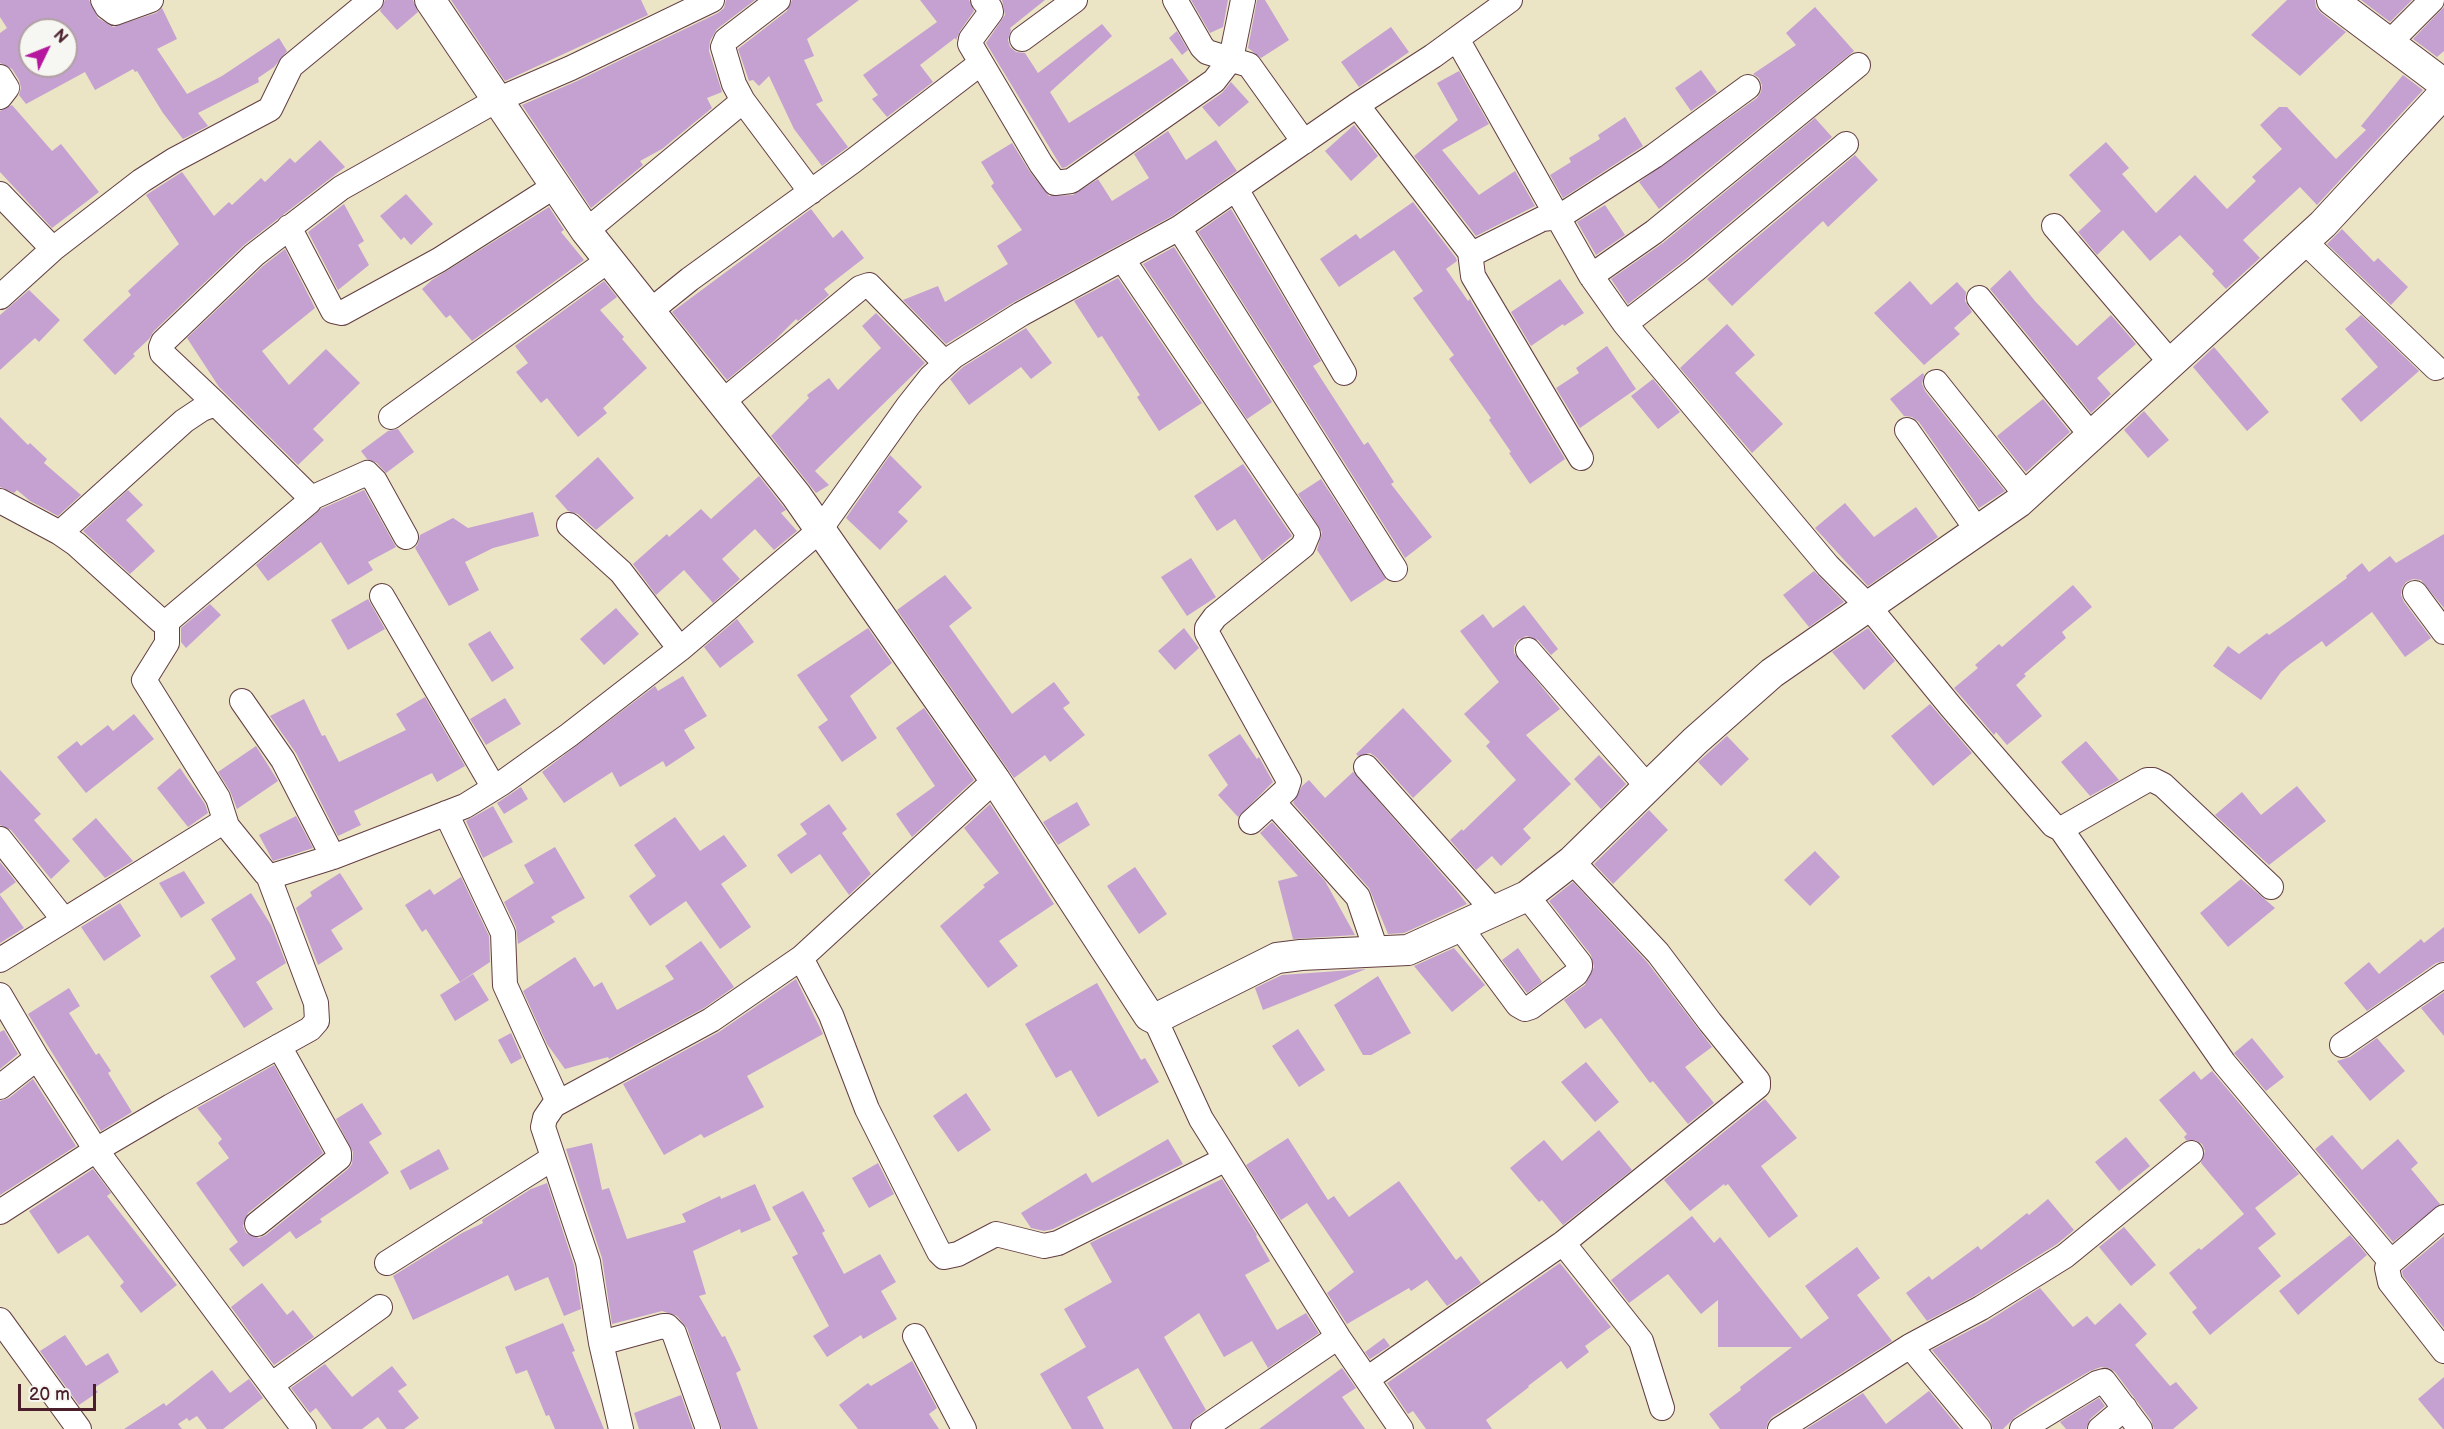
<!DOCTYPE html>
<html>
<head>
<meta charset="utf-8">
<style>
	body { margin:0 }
	#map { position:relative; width:2444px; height:1429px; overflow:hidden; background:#ebe4c5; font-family:"Balsamiq Sans",sans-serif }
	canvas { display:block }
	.north { position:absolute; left:18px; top:18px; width:60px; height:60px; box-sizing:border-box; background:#f6f6f2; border:2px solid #b1a0a2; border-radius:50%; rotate:47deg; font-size:16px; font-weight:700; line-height:24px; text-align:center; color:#4a1f2b }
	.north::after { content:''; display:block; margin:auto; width:21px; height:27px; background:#b5179e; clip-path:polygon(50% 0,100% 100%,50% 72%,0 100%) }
	.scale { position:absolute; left:18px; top:1384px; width:78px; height:27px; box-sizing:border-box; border:3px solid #4a1f2b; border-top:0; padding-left:8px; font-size:18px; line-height:21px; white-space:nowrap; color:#4a1f2b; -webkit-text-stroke:4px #f6f6f2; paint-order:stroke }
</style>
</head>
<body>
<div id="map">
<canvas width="2444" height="1429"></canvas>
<div class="north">N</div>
<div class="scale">20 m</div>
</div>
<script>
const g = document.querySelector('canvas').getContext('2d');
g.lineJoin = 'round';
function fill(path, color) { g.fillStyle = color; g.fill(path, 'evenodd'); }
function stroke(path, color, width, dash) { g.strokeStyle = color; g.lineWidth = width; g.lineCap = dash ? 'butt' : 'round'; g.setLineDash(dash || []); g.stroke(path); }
fill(new Path2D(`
	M0 0H89L98 18 113 27 156 13 162 8 177 39 157 49 187 94 222 76 279 38 287 51 274 67 258 78 259 82 198 113 208 126 183 139 163 113 137 71 135 72 133 69 95 90 85 72 26 104 19 95 21 88 19 80 12 69 0 63V33L7 28 0 17ZM30 30H66V66H30Z
	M385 0H413L418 12 397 30 380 11Z
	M451 0H641L648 15 505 81Z
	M726 0H755L717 29 710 41 709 51 722 92 707 98 712 108 662 149 640 161 643 165 591 208 522 105 577 81 718 13 724 8Z
	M792 0H859L807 39 814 56 804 60 823 101 816 104 848 147 822 166 794 129 769 76 759 86 753 80 749 81 738 49 787 11Z
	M920 0H969L974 11 960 31 956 40 955 38 920 65 933 82 887 117 872 99 878 95 863 75 937 22Z
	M1002 0H1045L1010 28 1011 30 1008 40 1010 47 1016 52 1025 53 1038 73 1102 24 1112 36 1050 92 1069 123 1172 58 1189 81 1066 167 1062 168 986 43 1005 15Z
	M1191 0H1228L1223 27 1210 33Z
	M1257 0H1265L1289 40 1261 58 1248 48Z
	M2287 0H2315L2316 7 2321 13 2346 32 2300 76 2251 35Z
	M2361 0H2412L2390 22Z
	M1815 7 1854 51 1659 209 1639 182 1757 98 1761 92 1762 85 1759 78 1753 74 1796 45 1786 33Z
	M2444 7V51L2437 57 2413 39Z
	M1391 27 1409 52 1359 87 1341 62Z
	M1177 31 1188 50 1182 55 1169 38Z
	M1701 70 1717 92 1691 111 1675 88Z
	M1459 71 1489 124 1442 150 1479 195 1515 171 1535 206 1476 236 1414 156 1458 120 1437 83Z
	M2403 75 2423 90 2317 205 2300 187 2243 240 2260 258 2226 289 2212 274 2214 271 2180 235 2150 261 2123 230 2097 255 2078 232 2101 211 2069 175 2106 142 2129 168 2122 174 2156 213 2195 175 2227 209 2256 181 2252 177 2282 149 2260 125 2279 107H2287L2336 159 2366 130 2361 126Z
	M1231 82 1249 102 1219 127 1202 107 1222 93Z
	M12 105 52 151 61 144 99 192 52 228 0 172V111Z
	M1625 117 1643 146 1563 198 1550 175 1571 162 1569 158 1600 139 1598 135Z
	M1815 118 1832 137 1686 259 1628 304 1611 279 1663 243Z
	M1354 125 1378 156 1351 181 1325 151Z
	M1168 131 1186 160 1216 140 1237 171 1172 216 1014 302 946 344 903 300 938 286 945 302 1008 264 997 246 1022 230 991 186 994 183 981 162 1012 143 1030 172 1049 196 1073 195 1098 179 1112 201 1149 178 1134 154Z
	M320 140 345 167 244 245 153 332 149 339 133 354 135 356 115 375 83 340 131 295 128 291 179 244 146 195 182 172 214 216 229 202 232 205 261 178 265 182 290 158 295 163Z
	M1855 155 1878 180 1828 227 1823 221 1732 306 1707 279Z
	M406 194 433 224 411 245 404 237 401 240 380 216Z
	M1413 202 1456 258 1457 261 1446 269 1468 301 1470 299 1472 303 1565 459 1530 484 1509 453 1511 452 1489 420 1491 418 1449 359 1454 355 1413 298 1423 291 1394 250 1339 287 1320 259 1356 234 1360 239Z
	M344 204 364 241 358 245 369 265 338 290 308 232Z
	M1605 205 1625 235 1596 255 1577 222Z
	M549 207 564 230 561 232 584 260 472 341 450 315 446 318 422 289 432 280Z
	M811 209 833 238 842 230 864 258 824 289 829 295 798 321 796 319 775 340 727 380 672 312Z
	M1231 209 1321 361 1313 366 1364 445 1368 442 1394 482 1391 484 1432 537 1405 558 1198 232Z
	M2342 229 2374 262 2378 258 2408 287 2391 305 2327 244Z
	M1174 247 1272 402 1247 419 1143 264Z
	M285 249 315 308 262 351 289 385 326 349 360 383 313 429 324 440 298 465 219 387 187 338 263 266Z
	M2010 270 2035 301 2077 346 2111 315 2136 344 2097 378 2111 394 2091 413 1990 289Z
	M1118 278 1202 403 1159 431 1137 397 1140 395 1102 336 1098 338 1074 301Z
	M1560 279 1584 313 1564 326 1563 324 1531 346 1511 312Z
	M604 281 617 297 600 310 624 337 622 339 647 368 603 408 607 413 578 437 547 398 541 403 516 372 528 363 515 346Z
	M1910 281 1931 305 1957 282 1966 292 1965 301 1972 312 1954 328 1960 334 1924 365 1874 313Z
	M29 290 60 320 39 342 35 338 0 370V315Z
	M876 313 925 363 815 471 829 485 816 493 771 436 809 398 807 395 829 378 838 390 881 348 862 326Z
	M2361 315 2419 371 2361 422 2341 399 2378 367 2345 329Z
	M1727 324 1755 355 1735 373 1783 424 1752 453 1680 368Z
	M1026 328 1052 363 1031 379 1021 367 969 405 950 379 963 367Z
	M1607 346 1636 389 1580 428 1556 388 1579 373 1576 368Z
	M2214 347 2269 412 2247 431 2193 367Z
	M1923 373 1924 375 1922 384 1925 391 2005 491 1979 508 1919 422 1912 417 1904 416 1890 399Z
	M1653 379 1680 412 1658 429 1631 396Z
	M2043 399 2070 432 2026 472 1997 436Z
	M2144 411 2169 440 2148 458 2124 430Z
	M0 417 28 445 30 443 47 459 44 463 81 495 58 516 30 501 17 490 14 493 0 487Z
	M398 429 414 452 386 473 377 463 367 459 361 451 388 431Z
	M890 455 922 487 898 512 908 521 880 550 846 518Z
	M598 457 634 498 596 530 578 514 568 511 555 496Z
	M1243 464 1292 536 1262 561 1235 519 1217 531 1194 496Z
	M759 476 786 510 781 513 797 531 774 550 755 529 722 559 740 579 713 603 684 570 656 595 633 564 667 534 669 537 701 509 711 519Z
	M1321 479 1386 579 1351 602 1317 550 1322 532 1298 494Z
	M128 490 143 505 126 520 155 551 130 574 83 531Z
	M364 490 396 547 368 562 373 570 348 585 321 542 268 581 256 565 321 509Z
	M1845 503 1874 537 1916 507 1938 537 1868 586 1815 528Z
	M533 512 539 536 493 548 465 562 479 590 449 606 415 548 418 544 420 535 453 518 468 528Z
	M2444 534V608L2421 580 2413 579 2406 582 2402 588 2401 595 2404 602 2431 638 2405 657 2372 612 2326 647 2322 641 2290 664 2281 672 2261 700 2213 666 2228 646 2239 654 2267 633 2269 635 2289 621 2347 578 2346 576 2362 563 2369 572 2390 556 2396 563Z
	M1191 558 1216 597 1187 616 1161 577Z
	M1814 571 1844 602 1809 627 1783 595Z
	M945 575 972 608 949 626 1012 714 1054 682 1070 703 1063 708 1085 735 1050 762 1045 755 1014 778 897 610Z
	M2073 585 2092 607 2062 632 2066 638 2024 674 2026 676 2016 685 2042 716 2007 745 1996 732 1994 735 1954 688 1978 668 1975 665 1999 644 2002 647Z
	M368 599 385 629 348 650 331 620Z
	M210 604 221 615 186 648 181 642V628Z
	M1524 605 1558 649 1551 655 1538 640 1526 636 1518 640 1514 646V653L1560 709 1526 735 1571 784 1523 829 1531 838 1501 866 1492 856 1476 870 1450 840 1462 829 1463 831 1516 780 1486 746 1490 742 1464 714 1499 682 1460 631 1483 614 1493 628Z
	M616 608 639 634 604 665 580 639Z
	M737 619 754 642 720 668 704 647Z
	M868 628 892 663 850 696 877 738 842 762 818 727 828 720 797 675Z
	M1184 628 1199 648 1175 670 1158 651Z
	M1868 628 1895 661 1864 690 1832 652Z
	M490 631 514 668 492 682 468 644Z
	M683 676 707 716 684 730 695 748 666 767 663 761 620 787 612 772 564 803 542 772 655 686 658 691Z
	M425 697 465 766 437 782 432 773 354 811 361 825 338 836 296 753 270 716 304 699 322 736 325 735 339 762 406 730 396 714Z
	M505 698 521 724 486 745 470 719Z
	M1930 704 1972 753 1933 786 1891 736Z
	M924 708 974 780 912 837 896 814 935 786 896 728Z
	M1403 708 1452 761 1413 798 1376 757 1370 753 1358 756 1356 754Z
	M134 714 154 739 86 793 57 757 77 741 81 746 108 725 113 731Z
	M1240 734 1257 759 1259 757 1273 782 1238 817 1218 795 1228 785 1208 755Z
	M1727 736 1749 759 1721 786 1698 762Z
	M2086 741 2119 780 2090 796 2061 762Z
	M256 746 278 781 237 809 230 791 218 772Z
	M1599 755 1626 784 1601 809 1574 779Z
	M180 768 205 804 208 813 188 827 157 788Z
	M0 770 41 814 34 820 70 861 51 879 11 830 0 825Z
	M1353 772 1455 889 1467 904 1404 933 1388 934 1369 888 1293 803 1302 786 1309 780 1325 798Z
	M2297 786 2326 821 2269 865 2215 815 2242 792 2261 815Z
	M521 787 528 799 504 814 497 803Z
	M1077 802 1090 825 1058 845 1043 822Z
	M829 804 847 829 842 833 871 874 849 895 820 854 791 874 777 855 807 834 800 824Z
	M990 804 1054 904 999 941 1018 966 988 988 940 926 985 887 983 885 999 873 964 828Z
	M493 806 513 842 483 858 466 821Z
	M1649 810 1668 830 1613 884 1594 864Z
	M296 816 313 848 273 861 259 835Z
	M675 817 700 851 724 835 747 866 721 884 751 927 720 949 686 901 650 926 629 896 656 876 634 845Z
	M96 818 133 861 105 878 72 839Z
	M1272 822 1325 881 1355 935 1293 939 1278 881 1298 876 1260 833Z
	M555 847 585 898 551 917 555 922 518 944 516 927 504 902 534 883 524 865Z
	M1815 851 1840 877 1810 906 1784 880Z
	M0 862 16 882 0 894Z
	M1135 867 1167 914 1139 934 1107 886Z
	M184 871 205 903 181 918 159 883Z
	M340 873 363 909 331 930 343 949 318 965 296 908 312 896 310 892Z
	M461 877 489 936 490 962 460 982 426 929 422 932 405 905 430 889 434 895Z
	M2241 879 2275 908 2228 947 2200 913Z
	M1573 882 1647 962 1712 1047 1685 1067 1714 1103 1688 1124 1653 1081 1650 1083 1601 1018 1585 1029 1564 1000 1585 985 1594 967 1591 955 1549 901Z
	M251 893 271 925 286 963 256 982 273 1009 244 1028 210 976 236 959 211 919Z
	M0 895 24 928 0 943Z
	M120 903 141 936 104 961 81 927Z
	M2444 927V961L2436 963 2367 1011 2344 983 2369 962 2379 974 2421 939 2424 943Z
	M701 941 734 987 704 1008 609 1059 608 1057 565 1069 547 1044 523 991 575 957 594 987 602 982 617 1010 674 979 665 966Z
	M1454 948 1485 985 1452 1012 1414 966Z
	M1518 948 1542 982 1527 993 1502 960Z
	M1366 969 1263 1010 1255 988 1282 975Z
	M473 974 489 1000 455 1021 440 995Z
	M1378 976 1411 1033 1371 1055H1363L1334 1005Z
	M796 979 823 1034 747 1076 764 1107 704 1138 701 1134 664 1155 623 1084 719 1032Z
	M1097 983 1141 1060 1145 1058 1159 1082 1098 1117 1071 1070 1056 1078 1025 1024Z
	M69 988 80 1006 69 1013 96 1055 99 1053 111 1071 108 1073 132 1112 101 1131 28 1014Z
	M2444 992V1036L2421 1008Z
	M1298 1029 1325 1070 1299 1087 1272 1046Z
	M4 1030 18 1054 0 1069V1032Z
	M511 1033 522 1058 511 1064 498 1040Z
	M2252 1038 2284 1077 2266 1091 2234 1053Z
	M2377 1038 2405 1071 2370 1101 2337 1061 2350 1057Z
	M1586 1062 1619 1102 1595 1122 1561 1082Z
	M274 1065 323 1153 248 1213 243 1226 246 1233 259 1238 266 1235 348 1169 352 1164 353 1152 336 1119 362 1103 382 1134 369 1142 389 1173 320 1219 322 1222 296 1239 290 1231 243 1267 229 1249 238 1242 196 1183 229 1158 218 1143 222 1139 197 1108Z
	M2194 1071 2201 1080 2212 1071 2299 1174 2255 1208 2276 1234 2258 1248 2281 1276 2210 1335 2192 1312 2197 1308 2169 1273 2199 1248 2201 1250 2244 1214 2201 1163 2205 1151 2202 1144 2195 1140H2186L2184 1137 2187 1134 2159 1100Z
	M33 1079 76 1146 0 1195V1101L9 1098Z
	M966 1093 991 1130 958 1152 933 1116Z
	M1765 1099 1797 1138 1761 1166 1798 1216 1769 1238 1728 1184 1725 1186 1724 1184 1690 1211 1664 1180Z
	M1599 1130 1632 1170 1563 1225 1542 1200 1539 1202 1510 1168 1544 1140 1562 1161Z
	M2332 1135 2362 1170 2398 1139 2418 1163 2411 1169 2440 1204 2393 1242 2315 1149Z
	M2126 1137 2150 1166 2119 1191 2095 1162Z
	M1288 1138 1328 1200 1334 1196 1349 1217 1399 1181 1456 1260 1461 1256 1481 1283 1447 1306 1427 1280 1411 1291 1409 1288 1347 1324 1327 1293 1354 1272 1307 1203 1281 1220 1246 1165Z
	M1168 1139 1183 1164 1053 1229 1044 1231 1031 1228 1021 1213 1086 1173 1092 1183Z
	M592 1143 602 1190 609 1188 627 1239 686 1222 682 1214 720 1196 721 1199 755 1184 771 1220 741 1233 740 1229 693 1251 706 1294 699 1296 722 1337 725 1336 741 1370 736 1373 758 1429H722L687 1328 677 1316 662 1311 612 1324 602 1258 566 1149Z
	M439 1149 449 1169 410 1190 400 1171Z
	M878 1163 894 1194 869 1208 852 1178Z
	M93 1169 111 1193 107 1196 177 1285 141 1313 120 1286 124 1282 88 1235 58 1254 29 1211Z
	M1222 1179 1257 1235 1256 1236 1270 1261 1245 1275 1277 1330 1306 1313 1319 1333 1268 1368 1252 1341 1224 1357 1199 1313 1164 1337 1206 1410 1195 1418 1189 1429H1173L1138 1368 1087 1397 1104 1429H1072L1040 1374 1086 1347 1064 1309 1112 1282 1090 1243Z
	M547 1183 574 1265 581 1309 564 1316 548 1277 515 1291 508 1275 413 1320 393 1276 462 1233 483 1223 482 1220 531 1189Z
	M803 1191 825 1231 822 1233 844 1274 880 1254 896 1282 881 1291 897 1319 863 1339 861 1335 827 1357 813 1336 829 1326 792 1257 798 1254 772 1207Z
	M2048 1199 2074 1230 2057 1244 1974 1296 1927 1321 1906 1293 1929 1276 1932 1280 1978 1246 1981 1250 2027 1213 2029 1215Z
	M1692 1216 1714 1243 1720 1237 1801 1339 1829 1318 1805 1286 1857 1247 1880 1278 1857 1295 1892 1341 1772 1417 1768 1422 1766 1429H1720L1709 1414 1741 1390 1740 1387 1792 1347H1718V1300L1701 1314 1668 1274 1629 1303 1611 1280Z
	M2124 1227 2156 1265 2131 1286 2099 1247Z
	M2350 1235 2367 1255 2298 1315 2279 1291Z
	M2444 1236V1328L2403 1276 2402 1271Z
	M1560 1263 1611 1327 1585 1346 1589 1352 1567 1369 1561 1361 1528 1386 1529 1387 1486 1420 1492 1429H1426L1413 1411 1408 1414 1387 1383Z
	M262 1283 287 1315 293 1310 314 1337 274 1365 231 1307Z
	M2040 1288 2073 1327 2087 1316 2095 1325 2120 1303 2147 1334 2135 1345 2170 1386 2176 1382 2198 1408 2173 1429H2154L2151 1420 2115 1372 2109 1368 2101 1367 2090 1371 2035 1403 2015 1417 2003 1429H1993L1990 1420 1932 1350 1988 1321Z
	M563 1323 575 1351 572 1352 604 1429H555L549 1415 546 1416 527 1370 516 1374 505 1347Z
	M65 1335 86 1366 108 1353 119 1372 94 1388 98 1392 79 1405 40 1351Z
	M1384 1338 1390 1346 1370 1359 1365 1352Z
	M912 1361 937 1408 929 1414 939 1429H858L839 1405 868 1383 871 1386Z
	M325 1364 352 1397 392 1366 407 1385 398 1391 419 1418 404 1429H387L378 1417 362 1429H332L316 1408 310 1413 291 1388Z
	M1342 1368 1356 1388 1342 1397 1365 1429H1259Z
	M212 1370 230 1393 249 1379 263 1398 223 1429H207L197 1416 189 1421 187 1418 178 1424 182 1429H124L164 1403 166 1406Z
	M2444 1377V1429H2443L2418 1399Z
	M1929 1391 1960 1429H1806L1863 1393 1886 1424Z
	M681 1395 693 1429H639L634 1413Z
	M2099 1398 2105 1406 2090 1419 2086 1429H2066L2060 1422Z`), '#c4a1d1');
const minor = new Path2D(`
	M103 0 107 7 115 13 151 0
	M778 0 726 40 723 47 734 84 743 101 811 192
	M983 0 990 8 991 12 971 39 970 44 1041 164 1055 183 1071 181 1214 81 1231 59 1243 0
	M1175 0 1202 47 1207 52 1249 65 1304 142
	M1022 39 1075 0
	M1457 39 1591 276 1654 232 1858 65
	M2389 43 2432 0
	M0 77 7 88 0 97
	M1357 105 1470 252 1474 253 1542 219 1559 217 1654 156 1748 87
	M1236 189 1344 373
	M0 194 53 249
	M2054 226 2171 363
	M289 227 333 311 342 313 439 260 555 186
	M1179 228 1395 569
	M586 231 743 101
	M2304 241 2436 368
	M1470 252 1473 276 1581 458
	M1123 260 1308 534 1303 546 1215 617 1207 628V633L1289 781 1286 790 1251 822
	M1591 276 1625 324 1695 270 1846 144
	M0 297 53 249 141 181 174 160 270 109 291 66 371 0
	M1979 298 2091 435
	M649 312 690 279 853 161 981 63
	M1625 324 1828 566 1869 607 1951 707 2053 825 2061 829 2147 780H2153L2163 785 2271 887
	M1936 382 2026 495
	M721 403 860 288 869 285 945 363
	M216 404 162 353 161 347 163 342 254 255 341 188 497 100 571 68 712 0
	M391 417 609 260
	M1907 430 1977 530
	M309 499 367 473 375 481 406 537
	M0 501 60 533 76 544 161 621 170 619 309 502 306 493 216 404 202 409 184 421 60 533
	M569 525 621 572 680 649
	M2415 593 2444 632
	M382 596 494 788
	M167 621V643L144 680 218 798 227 826
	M1528 650 1647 786
	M242 701 283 760 333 857
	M1366 767 1494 911
	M1273 802 1358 897 1377 953
	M446 813 503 933 505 985 558 1102
	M2061 829 2224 1063 2391 1262
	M0 839 64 920
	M1460 927 1518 1005 1525 1009 1531 1007 1576 974 1580 967V964L1527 896
	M801 958 831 1015 867 1109 939 1252 944 1257 958 1254 996 1234 1044 1246 1058 1243 1226 1159
	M0 960 218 825 227 826 266 874 272 876 333 857 465 806 502 783 569 735 680 649 819 531 908 406 931 377 954 356 1021 314 1179 228 1357 105 1433 56 1510 0
	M0 995 37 1058 96 1150 304 1429
	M1155 1019 1201 1119 1338 1337 1401 1429
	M2342 1045 2444 975
	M0 1087 37 1058
	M0 1212 96 1150 171 1106 310 1029 317 1021 316 1003 268 875
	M2444 1217 2391 1262 2387 1268 2390 1282 2444 1351
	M257 1224 339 1158V1153L279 1046
	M1563 1243 1641 1341 1662 1408
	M387 1263 553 1158
	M0 1320 79 1429
	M915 1336 964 1429
	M601 1343 588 1262 543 1127 545 1118 554 1105 711 1020 801 958 995 780
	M1910 1346 1981 1308 2065 1256 2191 1153
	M1367 1379 1563 1243 1758 1086V1081L1710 1022 1658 953 1572 861
	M271 1385 380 1307
	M621 1429 601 1343 663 1326H667L674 1333 708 1429
	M1203 1429 1338 1337
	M1780 1429 1910 1346 1979 1429
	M2022 1429 2097 1383 2104 1381 2140 1429
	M2100 1429 2125 1408`);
const tertiary = new Path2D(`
	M430 0 586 231 796 495 995 780 1149 1016 1155 1019 1277 958 1301 955 1408 950 1527 896 1572 861 1695 741 1772 673 2019 502 2323 224 2444 93
	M2332 0 2444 84`);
stroke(minor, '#623d42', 26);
stroke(tertiary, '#623d42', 32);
stroke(minor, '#fff', 24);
stroke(tertiary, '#fff', 30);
</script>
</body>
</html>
